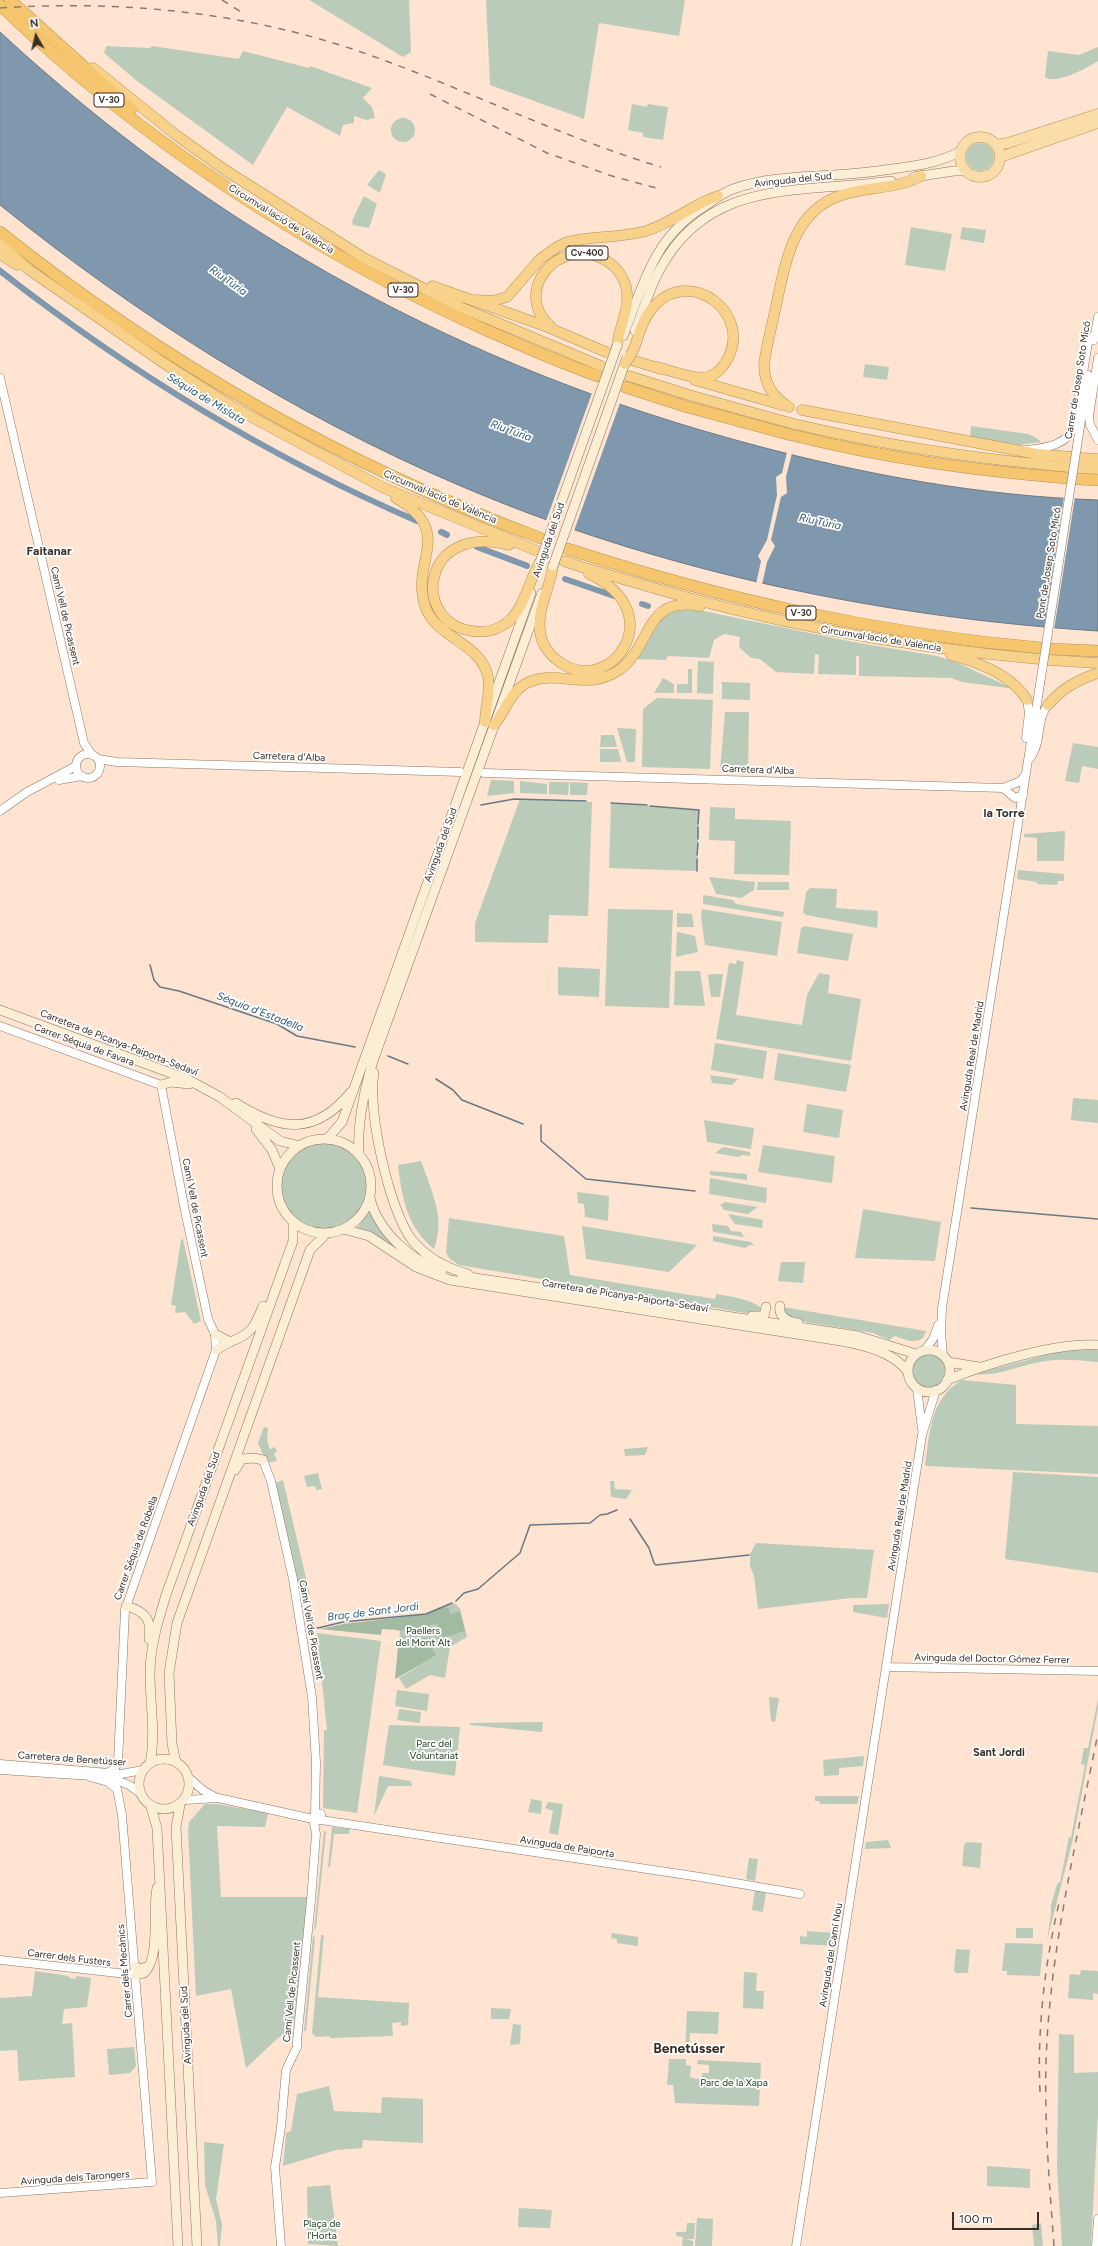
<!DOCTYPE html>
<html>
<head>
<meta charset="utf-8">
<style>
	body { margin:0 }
	#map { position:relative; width:1098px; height:2246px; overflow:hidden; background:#fee4d1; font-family:Figtree,sans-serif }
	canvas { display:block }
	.north { position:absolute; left:16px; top:16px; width:40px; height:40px; -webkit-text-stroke:3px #fff; paint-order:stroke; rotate:352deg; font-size:11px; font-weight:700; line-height:16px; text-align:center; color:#392f28 }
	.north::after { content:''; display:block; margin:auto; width:14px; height:18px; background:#392f28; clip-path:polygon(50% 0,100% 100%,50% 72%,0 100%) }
	.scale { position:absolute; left:952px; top:2212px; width:87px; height:18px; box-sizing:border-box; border:2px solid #392f28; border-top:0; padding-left:5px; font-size:12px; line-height:14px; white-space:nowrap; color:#392f28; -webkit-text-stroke:3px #fff; paint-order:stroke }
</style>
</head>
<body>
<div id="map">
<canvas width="1098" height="2246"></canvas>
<div class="north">N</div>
<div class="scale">100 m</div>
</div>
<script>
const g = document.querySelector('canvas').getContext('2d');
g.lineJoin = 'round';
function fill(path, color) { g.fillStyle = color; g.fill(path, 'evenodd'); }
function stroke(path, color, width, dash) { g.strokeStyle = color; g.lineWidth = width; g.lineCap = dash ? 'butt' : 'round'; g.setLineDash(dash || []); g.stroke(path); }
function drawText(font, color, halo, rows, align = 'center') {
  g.font = font + ' Figtree,sans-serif'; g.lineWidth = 3.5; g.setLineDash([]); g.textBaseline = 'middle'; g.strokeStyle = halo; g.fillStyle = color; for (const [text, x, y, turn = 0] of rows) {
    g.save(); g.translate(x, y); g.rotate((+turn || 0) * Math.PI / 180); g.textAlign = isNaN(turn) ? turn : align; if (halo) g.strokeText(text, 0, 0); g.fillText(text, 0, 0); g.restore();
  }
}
fill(new Path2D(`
	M309 0H409L411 52 403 57Z
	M486 0H685L679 36 599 23 584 119 490 85Z
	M106 46 150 48 152 46 239 59 243 51 309 68 310 66 372 88 363 98 372 107 375 118 366 120 354 116V123L343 125 340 136 287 107 253 165 137 81 104 53Z
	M1098 47V61L1095 63C1085 69 1055 85 1045 77L1048 51 1079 55Z
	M632 104 647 107 648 104 668 107 663 140 643 137V133L628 130Z
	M391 130a12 12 0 1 1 24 0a12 12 0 1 1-24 0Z
	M966 157a14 14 0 1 1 28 0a14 14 0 1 1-28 0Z
	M379 170 386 174 380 193 367 185Z
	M364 196 377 204 369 228 353 225 352 221Z
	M911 227 952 234 945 271 905 265Z
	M962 227 986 230 984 243 960 239Z
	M865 364 889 367 887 380 863 377Z
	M971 426 1028 434 1035 437 1041 442 1018 445 970 437Z
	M681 609H694L853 642 937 656 956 662 1005 685 1006 683 1016 689 962 682 951 678 859 676V656H856V675L818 674 819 655 815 654 814 674 776 672 760 659 751 658 739 647 740 637 724 634 714 640 709 658 668 656 666 660 635 659C647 638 655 615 681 609Z
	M698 661 714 662 713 694 697 693Z
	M688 669H692V693H677V684H688Z
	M663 678 674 684V693H654Z
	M722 682 750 683V700L722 699Z
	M657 698 713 700 710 769 642 767 643 709Z
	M725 712H749L748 770H720Z
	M617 728 636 729 635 762H627Z
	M601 735H614L617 747H600Z
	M1073 743 1098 747V769L1082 766 1079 783 1065 781Z
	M600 749H618L621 762H600Z
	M491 780 514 781V793L487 796Z
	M520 781 547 784V794L520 793Z
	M549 782H569L568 795 549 794Z
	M570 782 588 783 587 795H570Z
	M520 799 592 802 588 916 549 915 548 943 475 942V923Z
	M611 803 699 810 697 871 609 868Z
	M710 807 735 808V819L791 821 789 875 734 874 735 841 709 840Z
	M1065 831 1064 861H1037V838L1024 837V834Z
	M1018 870 1064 874V881H1058L1057 885 1037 884V882L1017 879Z
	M709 877 755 882 754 890 741 898 716 894Z
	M758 882H789V890H757Z
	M810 888 837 889 836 908 878 911 877 928 806 915 803 912 806 892Z
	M703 895 733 900 736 904 784 912 783 917 703 904Z
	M608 909 673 910 669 1008 605 1006Z
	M702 909 782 922 777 956 705 945 701 917Z
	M677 913 692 914 694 927H677Z
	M804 926 853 934 848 961 797 953 801 928Z
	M677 932 695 936 698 952 676 957Z
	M737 960 744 962 736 1015 802 1025 807 995 819 973 830 975 828 993 861 999 851 1061 716 1039 729 963 736 964Z
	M558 967 600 969 599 997 558 995Z
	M675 971H700L705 1006 674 1005Z
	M714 974H723L720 997H711L708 975Z
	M715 1043 767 1051 763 1079 711 1070Z
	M778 1053 851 1065 846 1092 774 1080Z
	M710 1075 738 1079 732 1085 712 1083Z
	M1073 1098 1098 1100V1123L1071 1120Z
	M807 1104 843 1110 839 1138 803 1132Z
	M704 1120 754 1128 751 1149 707 1142Z
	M281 1186a43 43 0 1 1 86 0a43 43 0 1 1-86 0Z
	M763 1145 835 1156 832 1183 758 1172Z
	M723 1147 750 1152V1156L742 1155 739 1157 715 1153Z
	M421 1161C431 1190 446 1218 434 1249 407 1227 402 1198 398 1165Z
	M710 1171 747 1174V1180L710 1175Z
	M710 1178 767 1188 766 1203 709 1194Z
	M577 1192 609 1196 608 1221 585 1217 584 1204 578 1203Z
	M725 1202 758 1207 748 1214 724 1210 720 1205Z
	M863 1209 941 1222 935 1261 855 1258Z
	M370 1211 413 1259 357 1228Z
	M728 1214 763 1220 762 1228 735 1224Z
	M449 1218 564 1236 570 1275 715 1299 716 1294C731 1297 749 1298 761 1308V1312L751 1314 459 1265 450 1259 446 1253Z
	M712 1224 728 1226 731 1231 741 1232 744 1237 713 1232Z
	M582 1226 697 1245 669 1272 586 1259Z
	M713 1236 751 1242 754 1246 750 1245 745 1248 713 1241Z
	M183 1239 201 1321 194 1324 185 1312 175 1313 176 1306 171 1305 181 1240Z
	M781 1262H805L803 1283 778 1281Z
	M783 1307 926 1331 923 1338C913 1345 905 1339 895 1336L889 1340 873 1333 793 1320 789 1319Z
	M1098 1349V1362C1079 1360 1059 1358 1040 1362 1017 1366 997 1377 974 1374L1065 1350Z
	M911 1371a17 17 0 1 1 34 0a17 17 0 1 1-34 0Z
	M962 1380 1016 1385V1424L1098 1426V1474L927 1466 925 1465C930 1433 930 1398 962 1380Z
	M264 1427 268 1428 267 1441 270 1449 275 1447 277 1452 274 1453 277 1461 267 1463 258 1443Z
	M648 1447 645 1455 625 1456 624 1449Z
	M1013 1472 1098 1477V1573L1005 1559Z
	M318 1473 322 1489 316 1490 315 1486 307 1487 304 1476Z
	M283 1480 310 1595H299L275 1483Z
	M610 1481H614L615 1489 632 1490 626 1499 611 1497Z
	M756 1543 874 1550 867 1598H851L758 1609 754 1576 750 1566V1554Z
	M451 1603 456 1604 460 1609 467 1637 450 1647 445 1678 430 1675 406 1689 399 1678 423 1664 395 1679 400 1631 396 1630 401 1616 428 1614Z
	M889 1604 887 1618 853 1612V1605Z
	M317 1633 381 1641 357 1813 323 1808 324 1730H327Z
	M397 1690 429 1694 427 1711 395 1706Z
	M769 1697 779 1698 775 1722 771 1721Z
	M1098 1699V1708L1073 1839 1047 1940 1051 1914V1905L1057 1884 1060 1882 1069 1837H1071L1085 1765 1081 1764 1084 1748H1088Z
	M399 1709 421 1712 420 1723 397 1720Z
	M543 1722 542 1732 470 1725V1723Z
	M389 1725 460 1727 455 1776 383 1765Z
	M864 1756 863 1766 839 1768V1775L824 1776 823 1760Z
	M379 1776 411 1781 412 1786H388L374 1816Z
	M815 1796H859L857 1804H820L819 1801H815Z
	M531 1799 542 1801 541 1814 528 1812Z
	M548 1802 563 1804 558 1835 549 1833 553 1811 545 1808Z
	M205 1804H216L268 1813 265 1827 217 1826 221 1897H308L299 1992 293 2028 278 2038 246 2068 231 1989 196 1996 188 1830 189 1822Z
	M332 1827 350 1829 349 1834H334L330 1867H328Z
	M324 1831 326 1832 316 1928 314 1930Z
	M888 1840 891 1848 865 1849 866 1842Z
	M967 1842 982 1843 980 1868 962 1866 964 1845Z
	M749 1858 758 1859 755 1881 746 1879Z
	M755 1890 766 1892 763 1912 752 1910Z
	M1016 1928H1033V1938H1016Z
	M807 1931 836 1933 834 1946 800 1944V1936L807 1937Z
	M612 1933 638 1937V1946L617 1943V1939L611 1938Z
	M313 1935 315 1938 306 2031H304Z
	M321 1935H324L318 1997 409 2003 408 2025 401 2026V2022L392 2023 393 2036 330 2038V2036L316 2037 312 2033Z
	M1005 1943 1043 1944 1040 1976 1007 1975V1971H1002Z
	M956 1949 970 1950 968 1973H956L954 1970Z
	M1081 1970 1098 1971V1994L1093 1993V2000L1068 1998 1070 1974 1080 1975Z
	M35 1971 69 1976V1978L76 1979V1976L91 1978 87 2007 64 2009 62 2024 72 2023 75 2077 19 2081 17 2050 0 2051V1998L32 1996Z
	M744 1972 757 1973 756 1991H764L763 2009 743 2008Z
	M491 2008 511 2009 509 2019H491Z
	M687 2011 719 2012 718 2034 690 2033 689 2051 685 2050Z
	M513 2024 521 2025 520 2044 510 2045Z
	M1059 2034 1074 2035V2073L1098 2072V2111L1091 2246H1062L1057 2168Z
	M134 2047 136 2066 130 2073 109 2075 107 2049Z
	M669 2059H686V2065L691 2066 690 2077 697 2079 702 2077V2073H709V2065L697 2064 698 2060 761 2063 759 2106 675 2103 673 2085H667Z
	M329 2086 334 2111 381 2113 382 2097 423 2099V2143L363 2140 362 2148 336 2150 283 2166 286 2136V2133L291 2131 297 2094Z
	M204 2142 224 2144 216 2199 222 2225 220 2246H218L216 2221 205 2185Z
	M987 2166 1030 2169V2188L987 2186Z
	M330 2185 338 2246 308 2244 307 2187Z
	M519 2208 552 2210 550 2228 518 2227Z
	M697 2218 713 2219 712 2246H695Z
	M687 2223H695L694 2239H686L693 2241V2246H682L683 2237 676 2236V2232H686Z
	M1041 2223 1043 2246H1034L1032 2225Z`), '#bacbb9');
fill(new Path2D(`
	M441 1607 449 1608 450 1614 460 1611 465 1631 444 1637 441 1635 436 1623 413 1631 382 1629 381 1635 320 1629 343 1624 428 1614Z
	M426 1638 436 1655 395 1679 398 1647Z`), '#a3baa2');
const water = new Path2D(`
	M0 32C218 234 467 369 754 445 866 475 982 496 1098 500V631C878 617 658 571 456 484 291 413 139 317 0 205Z`);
fill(water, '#7f98ad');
stroke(water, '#6a7885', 1);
fill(new Path2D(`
	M592 393 620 403 574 531 546 521Z
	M787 452 792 453 786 477 787 493 781 497 771 540 775 546 767 562 762 585 756 584 761 561 758 556 767 540 777 495 776 477 782 473Z
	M1064 496 1075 497 1054 630 1044 629Z`), '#fee4d1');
stroke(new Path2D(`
	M0 268C127 368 265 452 413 518
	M442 530 448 533
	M483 547 528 564
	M566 578 607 592
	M642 603 649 605
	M611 803 647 805
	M481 805 514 799 586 801
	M650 806 699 810 698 824
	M698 839V827
	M697 855 698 843
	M697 859V871
	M150 965 154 980 160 987 179 991 277 1024 297 1036 355 1047
	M388 1056 408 1064
	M436 1079 453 1090 462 1100 523 1124
	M541 1125V1141L586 1179 695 1191
	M971 1208 1098 1219
	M630 1519 649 1548 654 1563 656 1565 749 1555
	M302 1598 306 1603
	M456 1601 464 1593 478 1589 520 1553 530 1525 590 1523 600 1515 607 1514 617 1510
	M307 1609 314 1627 318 1628 343 1622 426 1614 452 1603`), '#6a7885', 1.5);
stroke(new Path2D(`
	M0 271C128 371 267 456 417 521
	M441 532 447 535
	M477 547 527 566
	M565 579 614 596
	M642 604 648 606`), '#7f98ad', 6);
const tertiary = new Path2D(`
	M1094 340 1098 317
	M1098 358 1089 416 1090 425 1098 440
	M0 378 84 743 92 755
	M1077 446 1088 375
	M1026 450C1047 448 1070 445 1075 422L1088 342 1095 334
	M1026 738 1029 713 1027 700
	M76 766a12 12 0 1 1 24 0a12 12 0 1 1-24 0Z
	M1031 757C1042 741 1036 719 1048 705
	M98 759 117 762 460 772
	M484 773 1003 788 1021 781 1025 775
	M59 780 82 776
	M1003 788 1015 798 1023 795
	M0 811 27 792 76 766
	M0 1026 161 1085 185 1211 208 1319 215 1334 216 1350 125 1610 118 1762 115 1768 109 1772
	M925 1350 933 1339 938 1325
	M943 1355 941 1333 942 1308 1040 684
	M917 1388 922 1429
	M263 1460 271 1481 293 1579 312 1697 316 1763 315 1814
	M886 1667 1098 1671
	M0 1764 121 1774 143 1770
	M0 1770 108 1777 129 1785 140 1793
	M189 1778 204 1791 215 1797
	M185 1800 218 1798 313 1819
	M321 1820 700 1877 800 1894
	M0 1960 136 1975
	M0 2193 152 2182 122 1815 117 1789 108 1782 90 1777
	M281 2246 275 2167 281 2127 286 2070 297 2047V2041L311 1900 316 1834 313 1817 317 1813 321 1814V1820L315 1821
	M796 2246 922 1435 936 1390
	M1096 2246 1098 2219`);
const secondary = new Path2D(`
	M914 177 954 171H966
	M635 331C643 311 649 290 659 271 709 176 802 194 891 181
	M623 336C634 309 642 281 657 255 668 236 685 218 705 206 714 200 722 193 733 189 778 173 830 178 877 171 905 167 936 165 961 151
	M0 1010 187 1079 220 1097 280 1141 300 1146
	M374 1073C367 1110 389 1210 412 1240 427 1258 446 1268 468 1274
	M161 1085 171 1082 189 1084
	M236 1103C280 1131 315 1136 351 1092
	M256 1129 272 1150 280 1169
	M327 1139 342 1122 531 593
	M277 1186a47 47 0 1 1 94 0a47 47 0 1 1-94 0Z
	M359 1154C357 1122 364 1091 373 1061L542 593
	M370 1198C378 1231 410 1260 442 1271
	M343 1229 369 1236 416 1267 450 1280 841 1341C863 1345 894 1352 908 1372
	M462 1276 858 1336 916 1354
	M780 1306C778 1317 789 1322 798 1323
	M752 1316H764L766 1307
	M215 1334 230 1342C252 1334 255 1326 263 1306
	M216 1350 230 1342
	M908 1371a21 21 0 1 1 42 0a21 21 0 1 1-42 0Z
	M948 1362 979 1367
	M947 1380C986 1364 1056 1342 1098 1345
	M235 1470 242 1459 254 1458 263 1460
	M126 1606C145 1611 152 1619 149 1639
	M139 1784a25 25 0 1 1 50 0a25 25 0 1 1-50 0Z
	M176 1762 172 1744 169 1673 177 1623 310 1250 327 1233
	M150 1763C156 1735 150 1703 150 1674 150 1647 158 1621 166 1595L293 1241V1221
	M180 1805 176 1827 197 2246
	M151 1807 157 1828 178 2246
	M135 1966 140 1969 149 1966
	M136 1975 144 1973C161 1958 152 1911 157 1888`);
const primary = new Path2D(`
	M960 157a20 20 0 1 1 40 0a20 20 0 1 1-40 0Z
	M996 145 1008 143 1098 114
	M1000 157 1098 123`);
const trunk = new Path2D(`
	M93 68 176 135 225 170 364 258 460 307 601 366
	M0 244 28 269 162 362 231 406 384 488 535 550
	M0 254 17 265
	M432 286 545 326 606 352
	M475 300 492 301 507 297 540 259 557 247 567 242C593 236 620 238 646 231 672 223 693 204 718 196
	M551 327C511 292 558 236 603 259 614 264 623 275 626 287 631 307 619 326 617 346
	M633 351C639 336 643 317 655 305 692 267 753 314 727 360 723 367 716 375 707 377 694 380 670 370 656 367
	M635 361 661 369
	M629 376 689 395 794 424
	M695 380 782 405
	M789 407C772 396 764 384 764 364 767 342 773 322 777 301 786 260 794 212 839 196 866 186 895 190 921 176
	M802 410 1037 454 1071 457
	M799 425C888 446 978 459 1069 467
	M1081 458 1098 459
	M1079 468 1098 469
	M396 498C456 533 410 560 425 606 436 639 481 642 488 677 491 692 485 707 485 722
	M509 545C420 522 411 623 472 631 485 633 499 630 509 621 525 606 529 580 540 562
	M564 561C586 569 610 575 633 582 765 622 901 647 1039 659
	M553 566C550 588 537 609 540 631 541 644 550 656 561 663 611 697 672 612 589 574
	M951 655C978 662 1012 675 1027 700
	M1049 660 1098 663
	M1048 705C1062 688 1078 680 1098 673
	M494 725C505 712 510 693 525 684 555 667 586 693 619 670 652 647 644 595 700 606`);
const motorway = new Path2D(`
	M10 0 131 109
	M0 5C140 140 308 250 486 330 523 346 560 363 598 376
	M0 232C163 362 344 465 540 538
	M625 387 684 406 791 435
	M796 436C885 458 976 471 1067 478
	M1077 479 1098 480
	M568 549C725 600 876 633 1041 648
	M1051 649 1098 651`);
stroke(tertiary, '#8d7665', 9);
stroke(secondary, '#8d7665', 10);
stroke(primary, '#b49156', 11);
stroke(trunk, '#b49156', 11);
stroke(motorway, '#b49156', 12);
stroke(tertiary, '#fff', 8);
stroke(secondary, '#fceed4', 9);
stroke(primary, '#fadda8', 10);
stroke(trunk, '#f8d28b', 10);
stroke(motorway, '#f6c66e', 11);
stroke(new Path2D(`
	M222 0 241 12
	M0 8C121 0 246 12 361 52 462 87 558 136 661 167
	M430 94 547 153 612 176 656 188
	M1040 2092C1037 2028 1045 1961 1060 1899
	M1054 2246C1049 2178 1043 2109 1047 2040 1053 1937 1078 1834 1098 1733`), '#8c7b6f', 1.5, [7, 7]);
const tertiaryBridge = new Path2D(`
	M1040 684 1077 446`);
const secondaryBridge = new Path2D(`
	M540 562 617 346
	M553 566 627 357`);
const trunkBridge = new Path2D(`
	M625 364 633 351`);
stroke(tertiaryBridge, '#8d7665', 9, []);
stroke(secondaryBridge, '#8d7665', 10, []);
stroke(trunkBridge, '#b49156', 11, []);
stroke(tertiaryBridge, '#fff', 8);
stroke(secondaryBridge, '#fceed4', 9);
stroke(trunkBridge, '#f8d28b', 10);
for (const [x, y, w] of [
	[109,100,30],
	[587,253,42],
	[403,290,30],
	[801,613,30]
]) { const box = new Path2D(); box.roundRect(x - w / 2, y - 7, w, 14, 3); g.fillStyle = '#fff'; g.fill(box); stroke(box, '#392f28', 1); }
drawText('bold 9px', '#392f28', null, [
	["V-30",109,100],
	["Cv-400",587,253],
	["V-30",403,290],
	["V-30",801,613]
]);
drawText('10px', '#392f28', '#fff', [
	["Avinguda del Sud",793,180,-6],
	["Circumval·lació de València",281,219,32],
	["Carrer de Josep Soto Micó",1078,380,-81],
	["Circumval·lació de València",440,497,23],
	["Avinguda del Sud",549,540,-71],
	["Pont de Josep Soto Micó",1049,563,-81],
	["Camí Vell de Picassent",65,616,77],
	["Circumval·lació de València",881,639,9],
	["Carretera d'Alba",289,757,2],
	["Carretera d'Alba",758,770,2],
	["Avinguda del Sud",441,845,-70],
	["Carretera de Picanya-Paiporta-Sedaví",119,1043,21],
	["Carrer Séquia de Favara",84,1045,20],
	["Avinguda Real de Madrid",972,1056,-81],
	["Camí Vell de Picassent",195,1208,79],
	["Carretera de Picanya-Paiporta-Sedaví",625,1296,9],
	["Avinguda del Sud",204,1489,-70],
	["Avinguda Real de Madrid",900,1516,-81],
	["Carrer Séquia de Robella",136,1548,-70],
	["Camí Vell de Picassent",311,1630,80],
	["Avinguda del Doctor Gómez Ferrer",992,1659,1],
	["Carretera de Benetússer",72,1759,4],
	["Avinguda de Paiporta",567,1847,9],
	["Avinguda del Camí Nou",831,1955,-81],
	["Carrer dels Fusters",69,1958,7],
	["Carrer dels Mecànics",125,1971,-95],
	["Camí Vell de Picassent",292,1992,-84],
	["Avinguda del Sud",186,2025,-93],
	["Avinguda dels Tarongers",75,2178,-4]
]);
drawText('10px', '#21431f', '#fff', [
	["Paellers",423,1631],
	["del Mont Alt",423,1643],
	["Parc del",434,1744],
	["Voluntariat",434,1756],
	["Parc de la Xapa",734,2083],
	["Plaça de",322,2224],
	["l'Horta",322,2236]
]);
drawText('italic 11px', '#2f597a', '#fff', [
	["Riu Túria",228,281,35],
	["Séquia de Mislata",206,399,31],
	["Riu Túria",511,431,20],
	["Riu Túria",820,522,12],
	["Séquia d'Estadella",260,1012,21],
	["Braç de Sant Jordi",373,1612,-7]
]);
drawText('bold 11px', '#392f28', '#fff', [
	["Sant Jordi",999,1753]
]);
drawText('bold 12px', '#392f28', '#fff', [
	["Faitanar",49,551],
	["la Torre",1004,813]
]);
drawText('bold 14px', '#392f28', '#fff', [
	["Benetússer",689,2049]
]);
</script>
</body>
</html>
